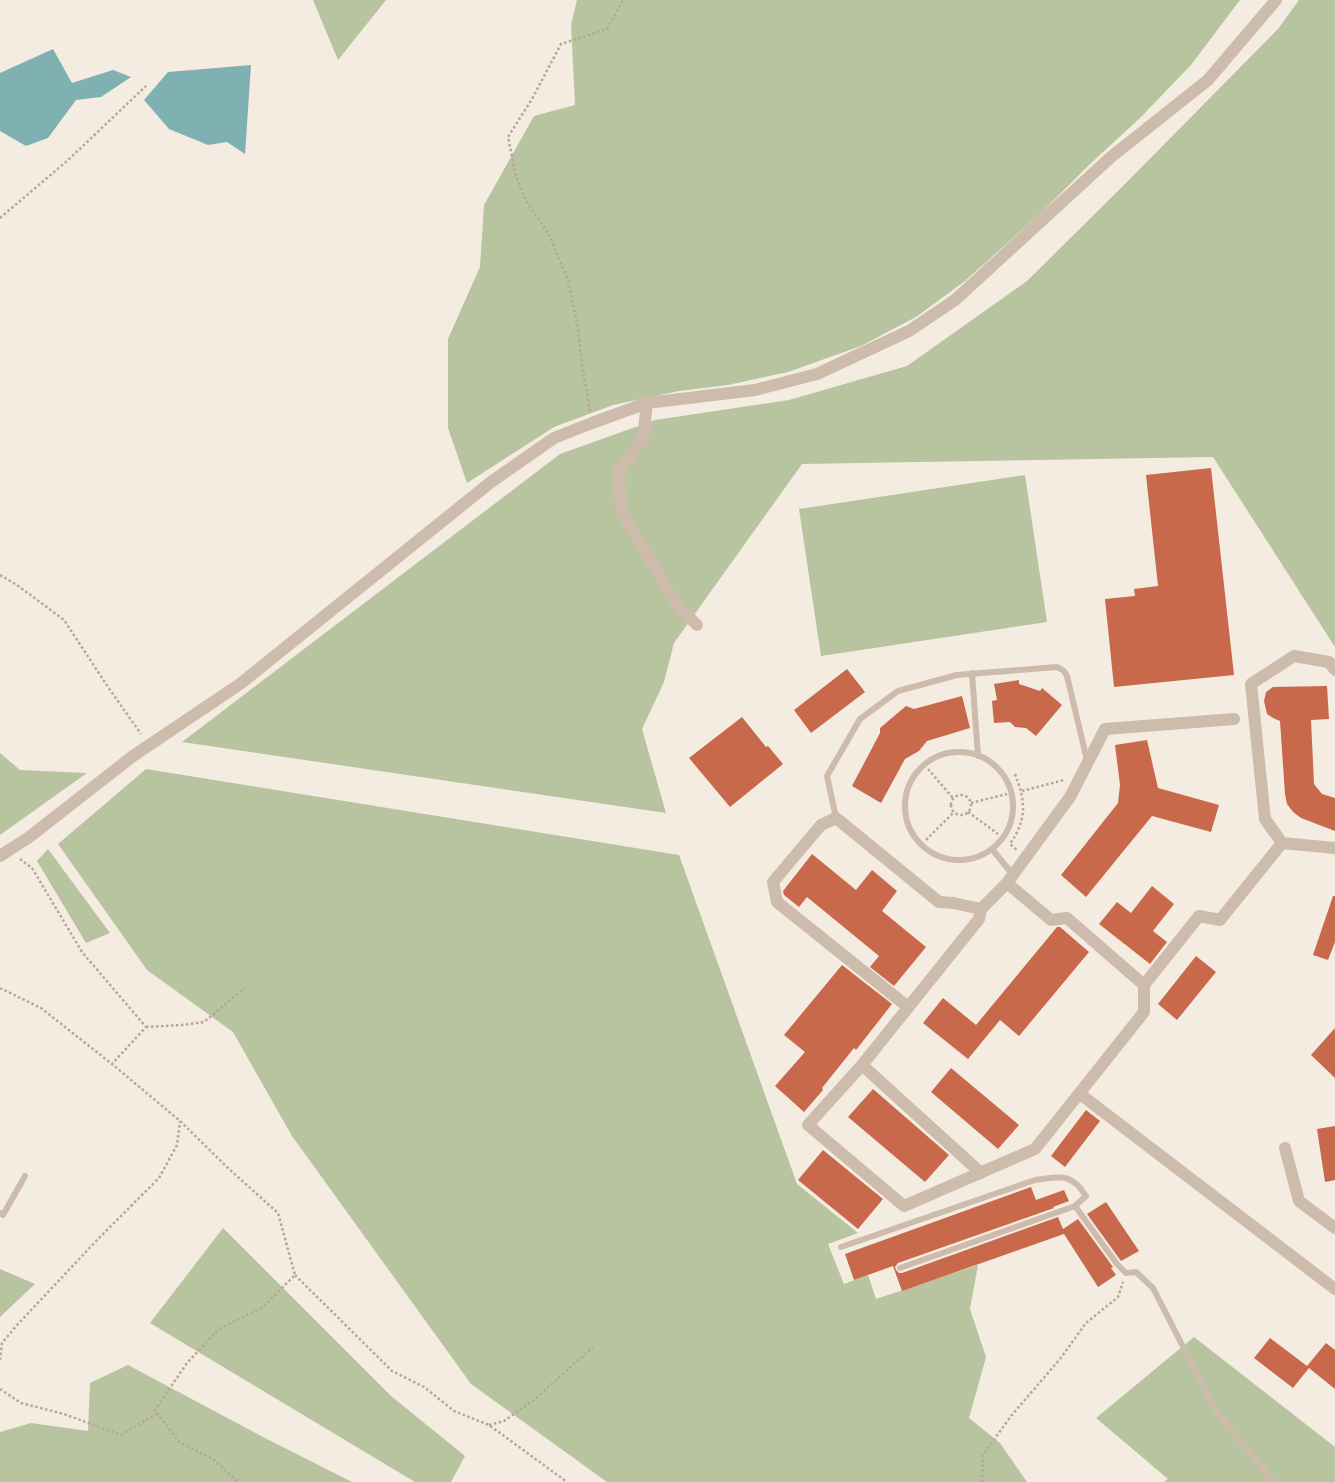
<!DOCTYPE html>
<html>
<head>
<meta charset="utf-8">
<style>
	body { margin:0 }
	canvas { display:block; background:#f4ebe1 }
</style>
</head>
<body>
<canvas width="1335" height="1482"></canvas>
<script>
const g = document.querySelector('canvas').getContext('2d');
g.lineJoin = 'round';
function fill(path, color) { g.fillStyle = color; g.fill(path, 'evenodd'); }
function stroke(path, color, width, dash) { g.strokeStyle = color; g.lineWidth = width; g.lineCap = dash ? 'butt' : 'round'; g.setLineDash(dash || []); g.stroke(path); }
fill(new Path2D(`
	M313 0H386L338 60Z
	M577 0H1240L1191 65 1140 118 1090 164 1041 213 965 281 916 317 861 346 788 372 728 385 679 391 613 405 554 427 467 483 448 428V339L480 267 484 205 534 116 575 105 571 25Z
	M1299 0H1335V647L1213 457 802 464 674 643 664 682 642 729 666 813 182 742 560 454 655 420 789 400 907 366 1027 281 1123 186 1278 29Z
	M1025 475 1047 622 821 656 799 509Z
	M0 753 20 770 87 773 0 835Z
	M146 769 679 855 797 1184 858 1233 828 1244 844 1284 868 1275 876 1299 978 1265 970 1309 986 1357 969 1418 1000 1443 1027 1482H607L471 1384 292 1136 233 1032 147 970 58 844Z
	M48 849 110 933 86 943 37 861Z
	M223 1228 391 1396 465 1456 451 1482H415L150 1323Z
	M0 1269 35 1284 0 1317Z
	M1194 1337 1335 1447V1482H1164L1168 1479 1096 1418Z
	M128 1365 263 1437 352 1482H0V1432L31 1423 88 1431 90 1383Z`), '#b8c4a0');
fill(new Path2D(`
	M53 49 72 83 113 70 131 77 101 97 76 100 48 138 26 146 0 131V73Z
	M251 65 245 154 227 142 208 145 169 129 144 100 168 72Z`), '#7fb0b2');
fill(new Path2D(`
	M1211 468 1234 675 1114 687 1105 599 1135 596 1134 589 1158 586 1146 475Z
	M847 669 865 692 811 733 794 710Z
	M1019 680V684L1040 691 1042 688 1062 705 1036 736 1026 728 1015 727 1010 722 994 723 992 701 997 700 994 684Z
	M1327 686 1329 719 1311 720 1314 784 1322 794 1335 798V831L1301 818 1293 812 1287 804 1285 794 1280 721 1273 718 1267 714 1264 701 1266 692 1273 687Z
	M962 696 970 728 927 741 919 751 905 759 881 803 852 786 880 733V728L906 706 914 709Z
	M742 717 766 747 768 746 783 764 730 807 689 758Z
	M1147 740 1158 788 1219 805 1211 832 1152 816 1086 897 1061 875 1118 803 1120 785 1115 745Z
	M812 854 856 890 872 870 897 891 882 911 926 947 894 986 870 967 879 956 807 897 799 907 784 895 783 891Z
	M1152 886 1174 904 1153 931 1167 942 1150 964 1099 924 1117 902 1131 913Z
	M1333 896H1335V942L1328 960 1313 955Z
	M1057 927H1060L1089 952 1019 1036 1000 1020 968 1059 923 1023 943 998 976 1025Z
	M1196 956 1216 972 1177 1020 1158 1004Z
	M842 965 892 1004 856 1050 854 1048 822 1088 823 1090 804 1112 775 1086 805 1052 784 1035Z
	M1335 1028V1078L1311 1055Z
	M951 1068 1019 1125 998 1149 931 1092Z
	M873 1089 949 1155 925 1182 848 1117Z
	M1086 1110 1100 1121 1065 1167 1051 1156Z
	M1335 1126V1180L1325 1182 1317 1129Z
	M823 1150 883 1199 858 1229 798 1180Z
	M1031 1187 1036 1200 1064 1190 1069 1201 1053 1207 1054 1208 898 1263 895 1267 896 1270 899 1273H902L1058 1217 1063 1229 1078 1219 1113 1267 1111 1268 1116 1275 1098 1287 1064 1234 902 1291 893 1266 854 1280 845 1254Z
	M1106 1202 1139 1251 1121 1261 1087 1214Z
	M1270 1338 1307 1366 1326 1343 1335 1350V1389L1309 1368 1293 1388 1254 1358Z`), '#c8694b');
stroke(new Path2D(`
	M0 218 67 161 146 86
	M590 411 582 364 578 329 568 280 550 236 525 199 516 176 508 137 532 99 561 44 607 29 623 0
	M0 575 17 585 64 620 108 687 141 734
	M928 769 953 798
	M1015 774C1026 802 1027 819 1010 844L1017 850
	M1022 791 1064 780
	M951 805a10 10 0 1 1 20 0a10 10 0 1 1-20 0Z
	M971 803 1007 794
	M968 812 998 834
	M926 840 953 813
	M20 859 32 868 82 952 146 1027 112 1064
	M0 988 41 1008 112 1064 180 1121 228 1168 278 1213 295 1275 263 1307 219 1329 187 1363 155 1410 179 1442 213 1459 238 1482
	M146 1027 182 1025 204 1022 245 988
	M295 1275 392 1371 424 1387 454 1411 489 1425 567 1482
	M0 1360 2 1343 17 1325 99 1238 159 1178 177 1145 180 1121
	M0 1389 21 1403 64 1414 121 1435 158 1413
	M489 1425 504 1421 534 1400 593 1347
	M982 1482 983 1455 1011 1416 1060 1359 1086 1323 1118 1297 1123 1282`), '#b9a596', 2.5, [2.5, 2.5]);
stroke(new Path2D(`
	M972 673 978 756
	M905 806a54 54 0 1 1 108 0a54 54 0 1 1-108 0Z
	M836 818 827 776 860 719 898 691 957 675 1057 667 1064 671 1067 676 1087 760
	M992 849 1013 875
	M0 1213 3 1215 25 1176
	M841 1247 1035 1180C1059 1177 1071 1172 1086 1196L1075 1206
	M900 1268 1075 1206 1117 1264 1126 1273 1136 1272 1153 1288 1216 1411 1274 1482`), '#cdbbac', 6);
stroke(new Path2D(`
	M647 403 643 439 619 470 621 511 677 605 697 625
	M1335 670 1329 662 1294 656 1251 684 1265 819 1282 843 1335 848
	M1234 719 1105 729 1070 797 1007 883 981 909 979 919 862 1065 808 1125 904 1206 1035 1149 1144 1012V985L1199 916 1220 920 1282 843
	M0 856 28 838 133 756 240 684 491 482 554 438 592 423 647 403 755 390 817 374 909 331 955 300 1111 157 1208 80 1276 0
	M1007 883 1051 920 1067 918 1144 985
	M908 1007 777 902 773 882 821 825 836 818 939 902 953 903 981 909
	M862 1065 981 1173
	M1080 1094 1335 1289
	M1285 1148 1299 1201 1335 1228`), '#cdbbac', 12);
</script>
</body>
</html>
